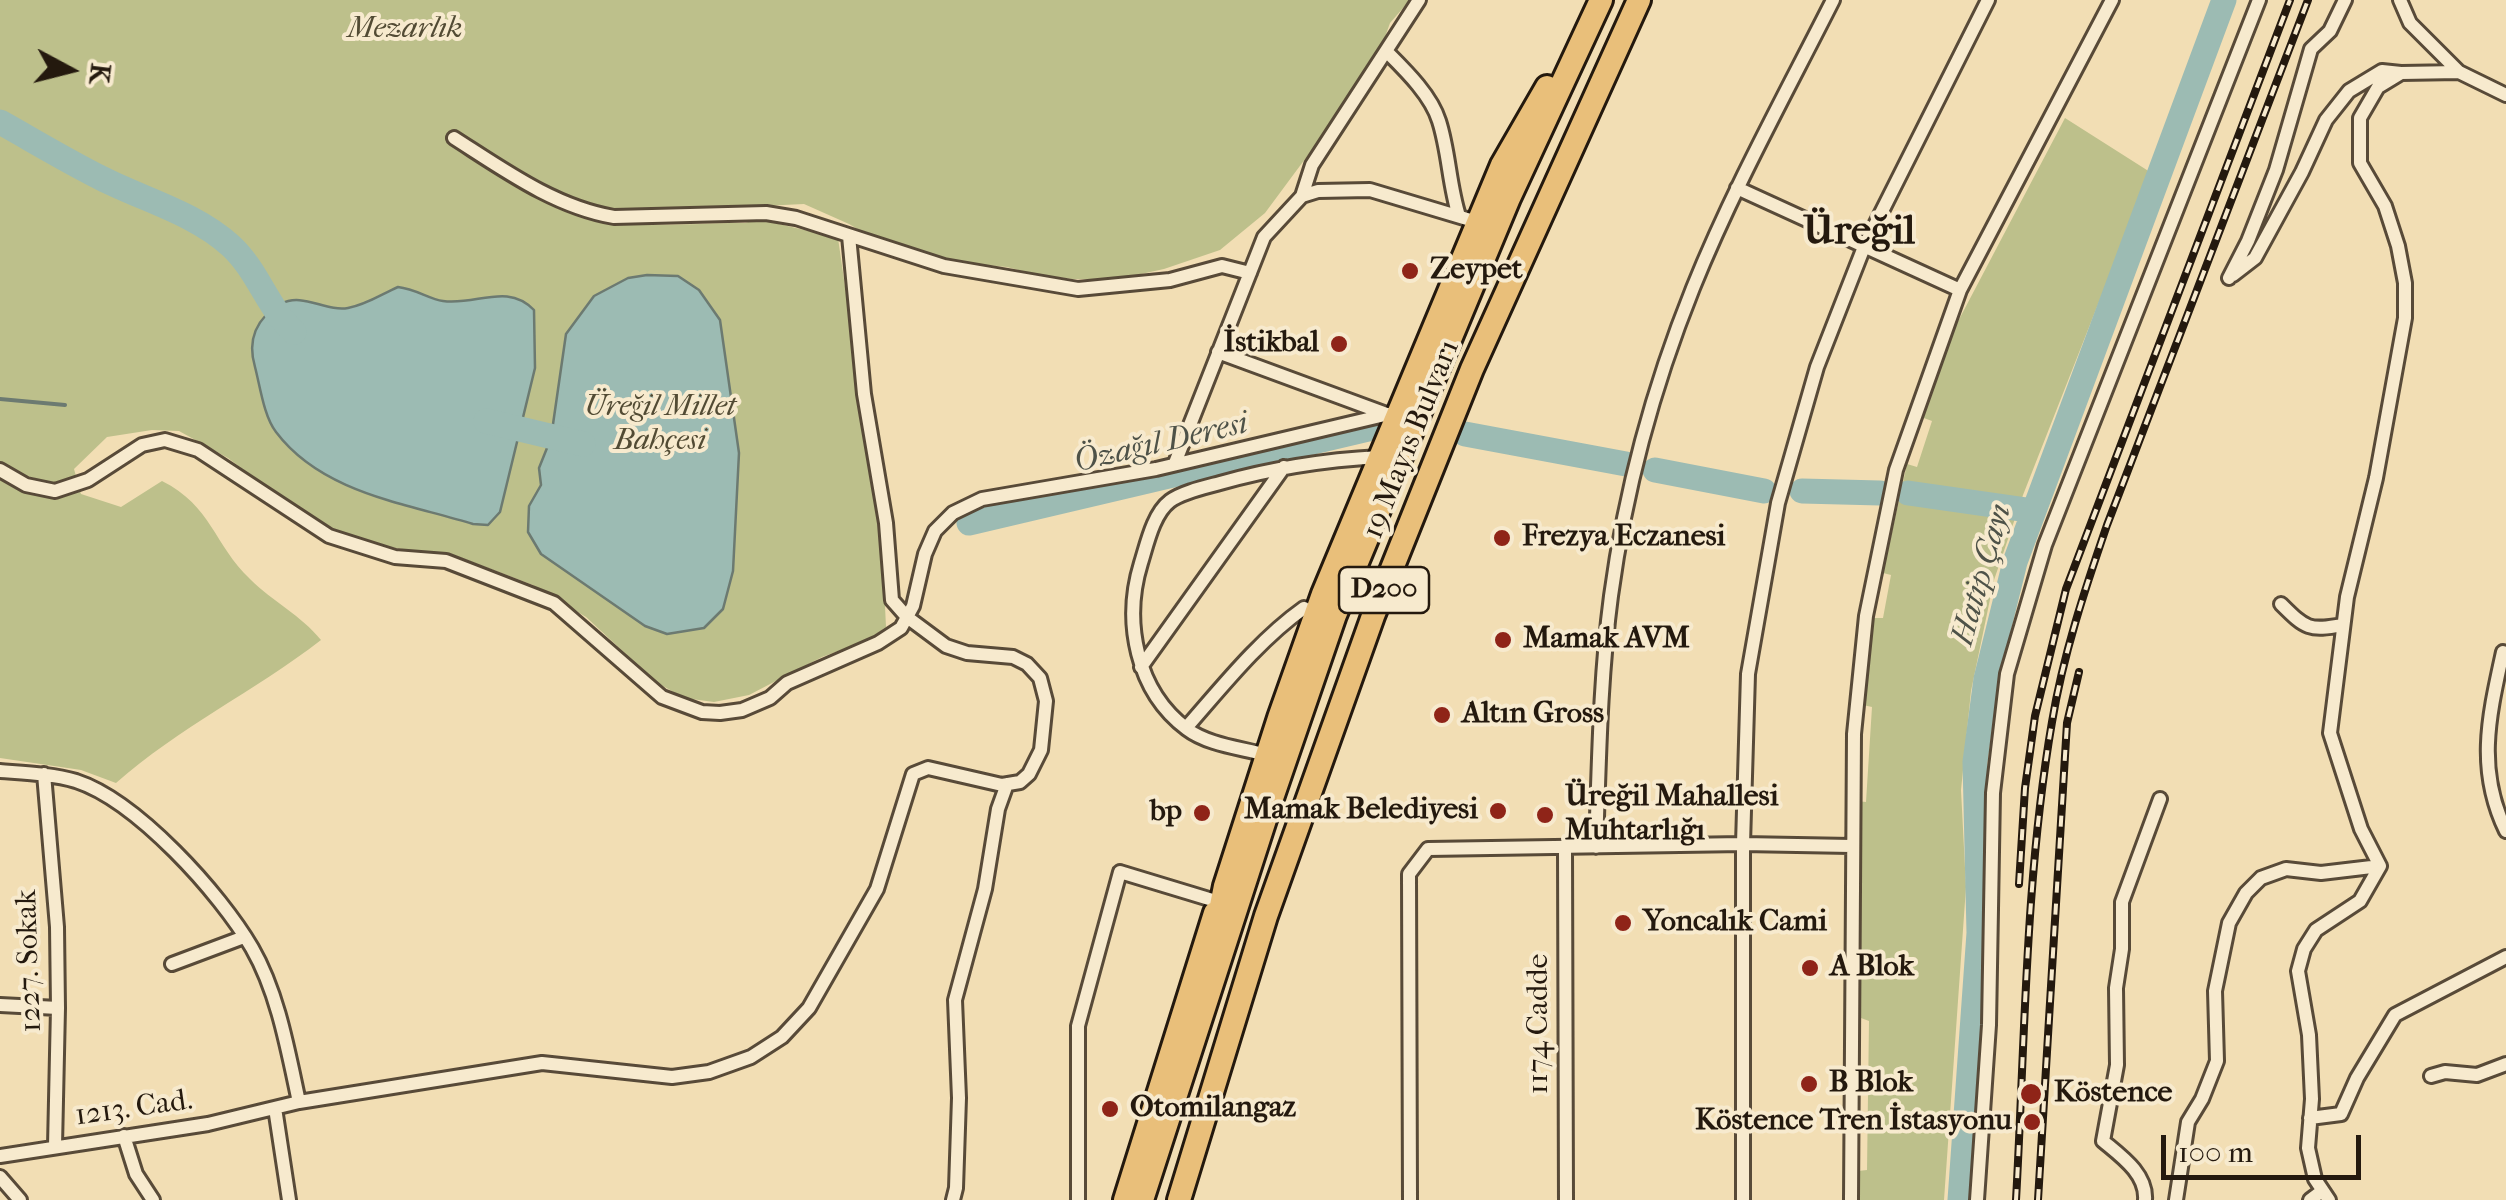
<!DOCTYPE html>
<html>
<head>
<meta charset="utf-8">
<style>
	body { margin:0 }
	#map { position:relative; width:2506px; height:1200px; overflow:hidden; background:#f2deb4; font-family:"IM FELL French Canon",serif }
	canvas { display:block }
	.north { position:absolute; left:20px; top:20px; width:100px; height:100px; -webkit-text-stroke:8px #f7eace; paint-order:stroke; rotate:97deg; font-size:28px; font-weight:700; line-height:40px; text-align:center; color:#24190e }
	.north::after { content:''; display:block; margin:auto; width:35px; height:45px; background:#24190e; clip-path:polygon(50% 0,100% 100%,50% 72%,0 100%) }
	.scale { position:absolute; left:2161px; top:1135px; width:200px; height:45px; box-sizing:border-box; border:5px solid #24190e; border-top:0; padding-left:12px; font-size:30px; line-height:35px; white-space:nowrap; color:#24190e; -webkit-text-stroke:8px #f7eace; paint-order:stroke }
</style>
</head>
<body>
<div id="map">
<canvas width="2506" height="1200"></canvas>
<div class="north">K</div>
<div class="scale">100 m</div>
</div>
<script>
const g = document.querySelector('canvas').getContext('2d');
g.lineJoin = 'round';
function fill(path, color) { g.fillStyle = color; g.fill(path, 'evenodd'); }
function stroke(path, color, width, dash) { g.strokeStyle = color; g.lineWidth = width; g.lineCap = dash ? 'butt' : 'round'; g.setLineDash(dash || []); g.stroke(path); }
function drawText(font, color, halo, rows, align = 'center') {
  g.font = font + ' "IM FELL French Canon",serif'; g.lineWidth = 8; g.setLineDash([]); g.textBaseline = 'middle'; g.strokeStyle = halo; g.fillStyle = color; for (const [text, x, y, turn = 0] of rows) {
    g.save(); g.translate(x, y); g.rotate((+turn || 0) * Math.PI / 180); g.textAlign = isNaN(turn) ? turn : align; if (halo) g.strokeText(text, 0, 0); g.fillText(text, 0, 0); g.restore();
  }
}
fill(new Path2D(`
	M0 0H1410L1390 23 1380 51 1328 128 1265 213 1220 250 1164 269 1118 279H1072L1034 274 1007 267 936 260 883 244 849 224 804 204 615 213 569 210C614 233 694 222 745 223L758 219 838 238 882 543 886 627 866 641 822 657 749 695 714 702 684 698 656 682 586 617 533 585 462 558 369 544 340 535 298 512 228 458 179 431 152 430 107 437 74 469 81 494 121 507 162 481C212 506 214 545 250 579 273 602 301 615 321 640 255 691 178 728 116 783L81 770 0 758Z
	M2065 118 2150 172 2023 495 1994 580 1971 691 1961 790 1966 887 1944 1200H1858V1171L1867 1170 1869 1021 1861 1018 1857 801 1866 802 1872 707 1863 705 1874 618H1883L1891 575 1883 573 1907 464 1917 467 1932 421 1921 417 1954 329Z`), '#bdc08b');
const water = new Path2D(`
	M647 275 678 276 699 290 720 320 739 453 733 571 723 609 704 628 667 634 645 626 541 554 528 532 529 506 541 485 539 468 551 438 566 334 594 296 628 278Z
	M398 287C416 289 429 299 443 301 476 306 507 282 534 310L535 368 500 512 488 525 473 524C405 503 322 493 276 432 264 417 260 386 255 367 247 340 256 318 281 304 302 292 326 312 348 308 366 305 382 294 398 287Z`);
fill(water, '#9cbbb3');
stroke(water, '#6c7a71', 2.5);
stroke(new Path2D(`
	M0 399 65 405`), '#6c7a71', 4);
stroke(new Path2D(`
	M0 122C34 141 67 161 101 178 144 200 195 213 231 246 258 271 267 307 294 332
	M486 421 583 444
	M1465 434 1626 464
	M1655 470 1764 491
	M1802 491 1880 493
	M1908 493 2034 511
	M969 523 1368 429
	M1960 1200 1979 933 1975 762 1986 679 2015 562 2224 0`), '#9cbbb3', 25);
const minor = new Path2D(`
	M1386 51C1405 70 1431 95 1439 121 1449 152 1449 185 1459 216
	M2459 72 2506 95
	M454 138C504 170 555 207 614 217L766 213 796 218 944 266 1078 289 1170 280 1222 266 1250 273
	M1737 188 1960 290 1896 470 1866 616 1854 734 1851 1200
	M1302 196 1312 165 1419 0
	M2233 275 2255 258 2302 172 2326 120 2349 91 2382 71 2401 73
	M2229 278 2248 241 2276 170 2311 49 2330 31 2345 0
	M1960 290 2112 0
	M1218 352 1389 415
	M1175 463 1264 237 1302 196 1318 191 1370 190 1477 222
	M0 470 26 485 55 491 88 480 142 445 165 440 198 450 329 536 395 557 446 561 554 603 662 697 702 712 720 713 742 710 770 698 787 683 878 643 901 628 913 606 925 554 935 531 953 513 982 499 1156 469 1389 414
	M2281 604C2306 629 2309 631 2343 625
	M2503 652C2489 716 2476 769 2506 831
	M1141 667 1284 467
	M1186 728C1222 687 1259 640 1304 608
	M1266 755C1242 748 1208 745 1187 729 1136 691 1123 621 1141 563 1147 544 1153 514 1170 501 1182 492 1205 487 1220 483 1273 468 1324 460 1379 457
	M0 771C25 773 52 774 76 781 137 801 220 893 252 948 278 993 288 1051 299 1102
	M44 774 57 927 58 1008 55 1146
	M1596 847C1599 763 1600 679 1611 596 1625 492 1654 385 1693 288 1733 189 1785 95 1833 0
	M1565 849 1566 1200
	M172 964 244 937
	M0 1005 58 1008
	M2431 1076 2445 1072 2477 1075 2506 1064
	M275 1108 289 1200
	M2310 1118 2341 1114 2357 1078 2395 1015 2506 957
	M124 1136 136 1174 153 1200
	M0 1156 208 1124 299 1102 542 1063 672 1077 709 1072 751 1057 782 1037 809 1008 877 889 913 774 928 768 1002 785 1020 782 1029 774 1041 750 1046 701 1040 678 1027 664 1013 657 967 653 946 646 907 617 892 600 886 523 864 394 849 236
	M0 1177 20 1200
	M953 1200 956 1188 959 1098 955 1000 985 889 998 809 1007 784
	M1078 1200V1026L1120 872 1219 902
	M1410 1200 1409 874 1428 849 1743 844 1851 846
	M1743 1200V844L1748 674 1778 503 1817 367 1864 247 1988 0
	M1977 1200 1989 1025 1993 793 2007 674 2045 545 2259 0
	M2145 1200C2147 1174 2121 1156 2103 1141L2117 1065 2116 988 2122 949V902L2160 799
	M2176 1200 2188 1122 2202 1099 2217 1061 2215 991 2229 923 2246 893 2261 878 2286 869 2321 873 2380 866
	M2310 1200 2322 1191
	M2329 1200 2315 1179 2308 1148 2312 1099 2309 1035 2298 971 2304 949 2316 930 2360 901 2380 866 2361 829 2330 733 2347 597 2376 478 2405 318V283L2398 246 2385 206 2360 163V118L2378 87 2401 73 2459 72 2410 23 2400 0`);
const trunk = new Path2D(`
	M1216 931 1225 886 1279 718 1323 594 1502 165 1547 87
	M1125 1200 1215 913
	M1142 1200 1271 801 1335 615 1509 198 1601 0
	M1179 1200 1266 916 1373 616 1472 369 1639 0`);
stroke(minor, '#584a38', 18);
stroke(trunk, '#24190e', 28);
stroke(minor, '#f7eace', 12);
stroke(trunk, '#e9bf7a', 22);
const rail = new Path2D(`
	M2019 884 2025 788 2035 716 2066 589 2290 0
	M2016 1200C2025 1041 2025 879 2052 722 2063 655 2085 589 2107 525L2308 0
	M2038 1200 2067 723 2079 672`);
stroke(rail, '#24190e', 8);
stroke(rail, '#f7eace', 4, [11]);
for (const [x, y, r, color] of [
	[1410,271,10,"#8f2418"],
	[1339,344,10,"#8f2418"],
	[1502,538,10,"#8f2418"],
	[1503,640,10,"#8f2418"],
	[1442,715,10,"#8f2418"],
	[1498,811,10,"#8f2418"],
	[1202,813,10,"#8f2418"],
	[1545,815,10,"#8f2418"],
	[1623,923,10,"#8f2418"],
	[1810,968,10,"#8f2418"],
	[1809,1084,10,"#8f2418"],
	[2031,1094,12,"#8f2418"],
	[1110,1109,10,"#8f2418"],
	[2032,1122,10,"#8f2418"]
]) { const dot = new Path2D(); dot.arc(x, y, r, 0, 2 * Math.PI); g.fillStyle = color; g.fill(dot); stroke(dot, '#f7eace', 4); }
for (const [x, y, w] of [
	[1384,590,90]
]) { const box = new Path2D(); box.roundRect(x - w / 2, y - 23, w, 46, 8); g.fillStyle = '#f7eace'; g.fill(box); stroke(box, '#24190e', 2.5); }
drawText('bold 28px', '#24190e', null, [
	["D200",1384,590]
]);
drawText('italic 30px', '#524b34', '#f7eace', [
	["Mezarlık",405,30],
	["Üreğil Millet",660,408],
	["Bahçesi",660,442]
]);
drawText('bold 30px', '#24190e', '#f7eace', [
	["Zeypet",1430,271],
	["İstikbal",1319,344,"right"],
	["Frezya Eczanesi",1522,538],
	["Mamak AVM",1523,640],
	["Altın Gross",1462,715],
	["Üreğil Mahallesi",1565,798],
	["Muhtarlığı",1565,832],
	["Mamak Belediyesi",1478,811,"right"],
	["bp",1182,813,"right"],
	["Yoncalık Cami",1643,923],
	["A Blok",1830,968],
	["B Blok",1829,1084],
	["Köstence",2054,1094],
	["Otomilangaz",1130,1109],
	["Köstence Tren İstasyonu",2012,1122,"right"]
], 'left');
drawText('30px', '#24190e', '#f7eace', [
	["19 Mayıs Bulvarı",1412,440,-68],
	["1227. Sokak",30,961,-92],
	["1174 Cadde",1540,1024,-90],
	["1213. Cad.",134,1109,-8]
]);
drawText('italic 32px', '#4e5248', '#f7eace', [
	["Özağıl Deresi",1161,444,-13],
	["Hatip Çayı",1983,575,-74]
]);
drawText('bold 40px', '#24190e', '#f7eace', [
	["Üreğil",1859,233]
]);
</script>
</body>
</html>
